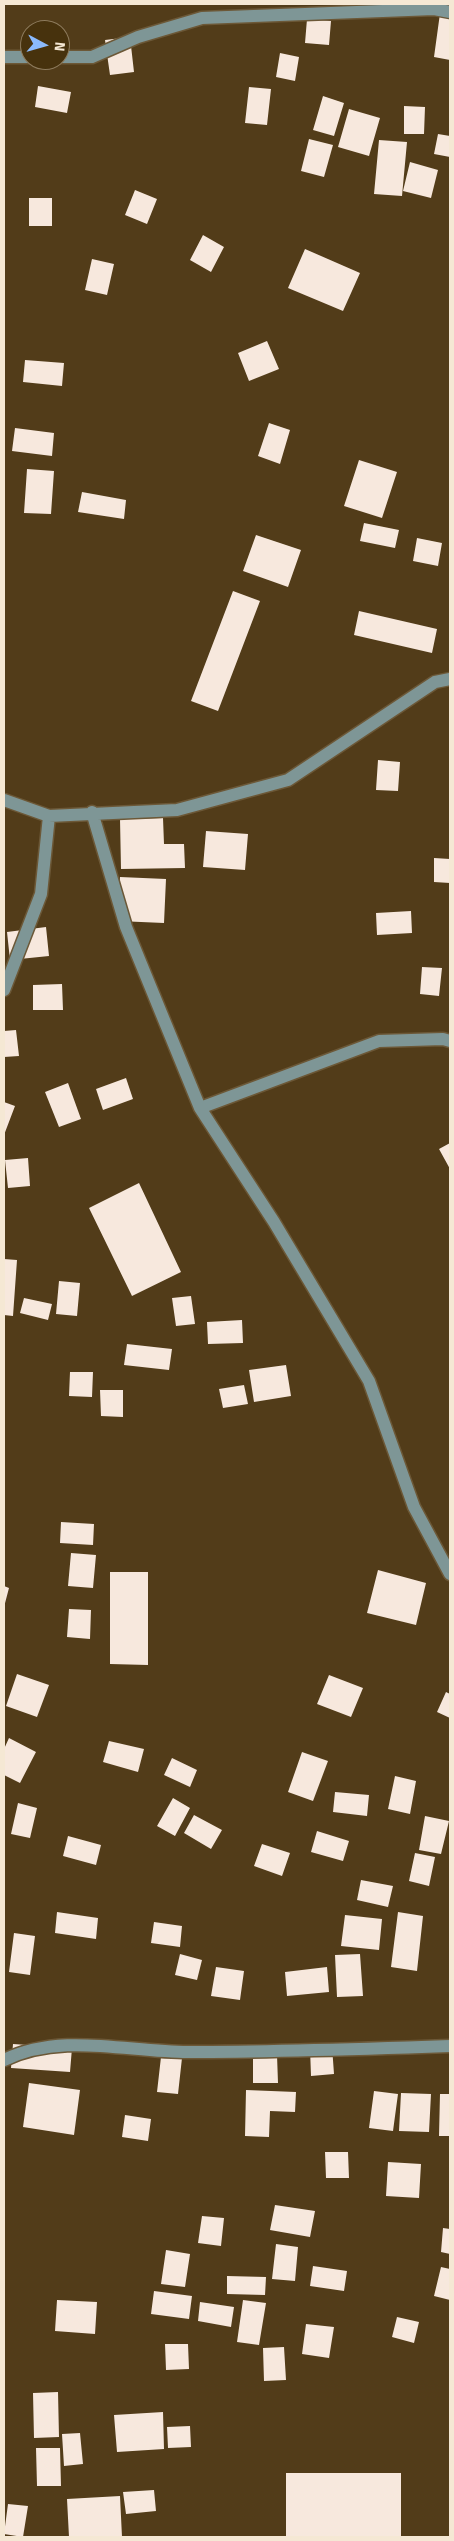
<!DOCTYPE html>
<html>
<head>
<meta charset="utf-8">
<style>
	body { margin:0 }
	#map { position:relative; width:454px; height:2541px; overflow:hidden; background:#523c19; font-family:"Fira Sans",sans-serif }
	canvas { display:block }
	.frame { position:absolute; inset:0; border:5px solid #f5e8d4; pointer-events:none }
	.north { position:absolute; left:20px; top:20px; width:50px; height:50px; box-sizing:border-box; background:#47320d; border:1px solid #8d7b5d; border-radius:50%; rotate:96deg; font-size:14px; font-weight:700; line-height:20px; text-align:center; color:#f5e8d4 }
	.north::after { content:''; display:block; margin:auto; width:18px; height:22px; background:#8bbafc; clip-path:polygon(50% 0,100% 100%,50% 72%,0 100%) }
</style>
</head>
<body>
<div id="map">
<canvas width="454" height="2541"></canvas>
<div class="frame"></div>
<div class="north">N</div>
</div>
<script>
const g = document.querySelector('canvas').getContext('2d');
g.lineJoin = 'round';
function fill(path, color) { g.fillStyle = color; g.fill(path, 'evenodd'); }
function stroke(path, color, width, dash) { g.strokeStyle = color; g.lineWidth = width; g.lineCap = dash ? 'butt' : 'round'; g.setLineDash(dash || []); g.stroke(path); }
fill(new Path2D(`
	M441 6 450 8V60L434 57Z
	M307 19 331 21 329 45 305 43Z
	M130 37 134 72 110 75 105 40Z
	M280 53 299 57 295 81 276 77Z
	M38 86 71 92 67 113 35 107Z
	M249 87 271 89 267 125 245 123Z
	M323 96 344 103 334 136 313 130Z
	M404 106 425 107 424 134H404Z
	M349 109 380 118 369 156 338 147Z
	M438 134 450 136V157L434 154Z
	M309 139 333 145 324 177 301 171Z
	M379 140 407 142 402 196 374 194Z
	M410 162 438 170 431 198 403 191Z
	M135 190 157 199 147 224 125 215Z
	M29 198H52V226H29Z
	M203 235 224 247 211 272 190 260Z
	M305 249 360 273 343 311 288 288Z
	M92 259 114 264 107 295 85 290Z
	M267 341 279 369 249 381 238 353Z
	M25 360 64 363 62 386 23 382Z
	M269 423 290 430 280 464 258 456Z
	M15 428 54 433 52 456 12 451Z
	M359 460 397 472 382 518 344 506Z
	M27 469 54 471 51 514 24 513Z
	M82 492 126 500 124 519 78 512Z
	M364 523 399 530 395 548 360 541Z
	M256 535 301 550 288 587 243 571Z
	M417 538 442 543 438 566 413 561Z
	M233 591 260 601 218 711 191 701Z
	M359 611 437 629 432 653 354 635Z
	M378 760 400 762 398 791 376 790Z
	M163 818 164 844H184L185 868 121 869 120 819Z
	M206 831 248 834 245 870 203 867Z
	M434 858 450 859V883L434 882Z
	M120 877 166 879 164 923 118 921Z
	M411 911 412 933 377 935 376 913Z
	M46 927 49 956 10 960 7 932Z
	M422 967 442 968 439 996 420 994Z
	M62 984 63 1010H33V985Z
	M16 1030 19 1056 4 1057V1031Z
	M126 1078 133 1099 103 1110 96 1089Z
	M68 1083 81 1119 59 1127 45 1092Z
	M4 1102 15 1106 4 1135Z
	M450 1143V1169L439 1149Z
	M28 1158 30 1186 8 1188 5 1160Z
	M139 1183 181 1272 132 1296 89 1208Z
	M4 1259 17 1260 13 1316 4 1315Z
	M59 1281 80 1283 77 1316 56 1314Z
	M191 1296 195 1324 176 1326 172 1298Z
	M24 1298 52 1304 48 1320 20 1313Z
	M242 1320 243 1343 208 1344 207 1322Z
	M127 1344 172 1349 169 1370 124 1365Z
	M286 1365 291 1396 254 1402 249 1370Z
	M70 1372H93L92 1397 69 1396Z
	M244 1385 248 1404 223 1408 219 1389Z
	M100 1390H123V1417L101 1416Z
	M61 1522 94 1524 93 1545 60 1543Z
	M71 1553 96 1555 93 1588 68 1586Z
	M378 1570 426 1583 416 1625 367 1613Z
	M110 1572H148V1665L110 1664Z
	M4 1586 9 1588 4 1607Z
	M69 1609 91 1610 90 1639 67 1637Z
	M17 1674 49 1685 37 1717 6 1706Z
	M329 1675 363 1688 351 1717 317 1704Z
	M446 1692 450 1694V1718L437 1712Z
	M9 1738 36 1752 20 1783 4 1775V1749Z
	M109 1741 144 1749 138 1772 103 1762Z
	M302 1752 328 1761 313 1801 288 1792Z
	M172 1758 197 1770 190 1787 164 1775Z
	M395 1776 416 1781 410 1814 388 1809Z
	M335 1792 369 1795 367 1816 333 1812Z
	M173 1798 190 1808 175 1836 157 1826Z
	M18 1803 37 1808 30 1838 11 1834Z
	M194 1815 222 1830 211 1849 184 1833Z
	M425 1816 449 1821 441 1854 419 1850Z
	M317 1831 349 1841 343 1861 311 1852Z
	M68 1836 101 1845 96 1865 63 1856Z
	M262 1844 290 1853 282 1876 254 1866Z
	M415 1853 435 1857 429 1886 409 1881Z
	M361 1880 393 1886 388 1907 357 1900Z
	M57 1912 98 1918 96 1939 55 1933Z
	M398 1912 423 1916 417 1971 391 1967Z
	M345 1915 382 1919 379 1950 341 1946Z
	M154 1922 182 1926 180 1947 151 1943Z
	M14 1933 35 1936 30 1975 9 1972Z
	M180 1954 202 1960 197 1980 175 1975Z
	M360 1954 363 1996 337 1997 335 1955Z
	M216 1967 244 1971 240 2000 211 1996Z
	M327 1967 329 1992 287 1996 285 1972Z
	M13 2044 72 2048 70 2072 11 2068Z
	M332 2046 334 2074 311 2076 310 2048Z
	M253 2055H277L278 2083H253Z
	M161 2057 182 2058 178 2094 157 2092Z
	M29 2083 80 2090 74 2135 23 2127Z
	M246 2090 296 2092 295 2112 270 2111 269 2137 245 2136Z
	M374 2091 398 2094 393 2131 369 2128Z
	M401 2093 431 2094 429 2132 399 2131Z
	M440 2094H450V2136H439Z
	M125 2115 151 2119 148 2141 122 2137Z
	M325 2152H348L349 2178H326Z
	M388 2162 421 2164 419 2198 386 2196Z
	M275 2205 315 2211 310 2237 270 2230Z
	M202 2216 224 2218 221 2246 198 2243Z
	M443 2228 450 2229V2254L441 2252Z
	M276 2244 298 2247 295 2281 272 2279Z
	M166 2250 190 2254 185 2287 161 2284Z
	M313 2266 347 2271 344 2291 310 2286Z
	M441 2267 450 2269V2300L434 2296Z
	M227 2276 266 2277 265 2295 227 2294Z
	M154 2291 192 2296 189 2319 151 2314Z
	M57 2300 97 2302 95 2334 55 2331Z
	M243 2300 266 2303 259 2345 237 2342Z
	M200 2302 234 2307 231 2327 198 2321Z
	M397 2317 419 2322 414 2343 392 2337Z
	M306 2324 334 2327 329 2358 302 2354Z
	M165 2344H188L189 2369 166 2370Z
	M284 2347 286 2380 264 2381 263 2348Z
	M58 2392 59 2437 34 2438 33 2393Z
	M163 2412 164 2449 117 2452 114 2415Z
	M190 2426 191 2447 168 2448 167 2427Z
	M80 2433 83 2464 64 2466 62 2434Z
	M36 2448H60L61 2486H37Z
	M286 2473H401V2537H286Z
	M154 2490 156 2511 126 2514 123 2492Z
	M120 2496 122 2537H69L67 2499Z
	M8 2504 28 2506 23 2537 4 2534Z`), '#f7e8dd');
const minor = new Path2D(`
	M4 57H30
	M60 57H92L138 37 202 18 434 9 450 12
	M4 800 49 816 177 810 288 780 435 682 450 679
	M92 812 126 927 200 1108 274 1222 369 1381 414 1507 450 1574
	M4 990 41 894 49 816
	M200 1108 379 1041 443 1039 450 1041
	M4 2060C62 2032 126 2052 188 2052 275 2052 363 2049 450 2046`);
stroke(minor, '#6c5837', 15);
stroke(minor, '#7e9696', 12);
</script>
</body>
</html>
